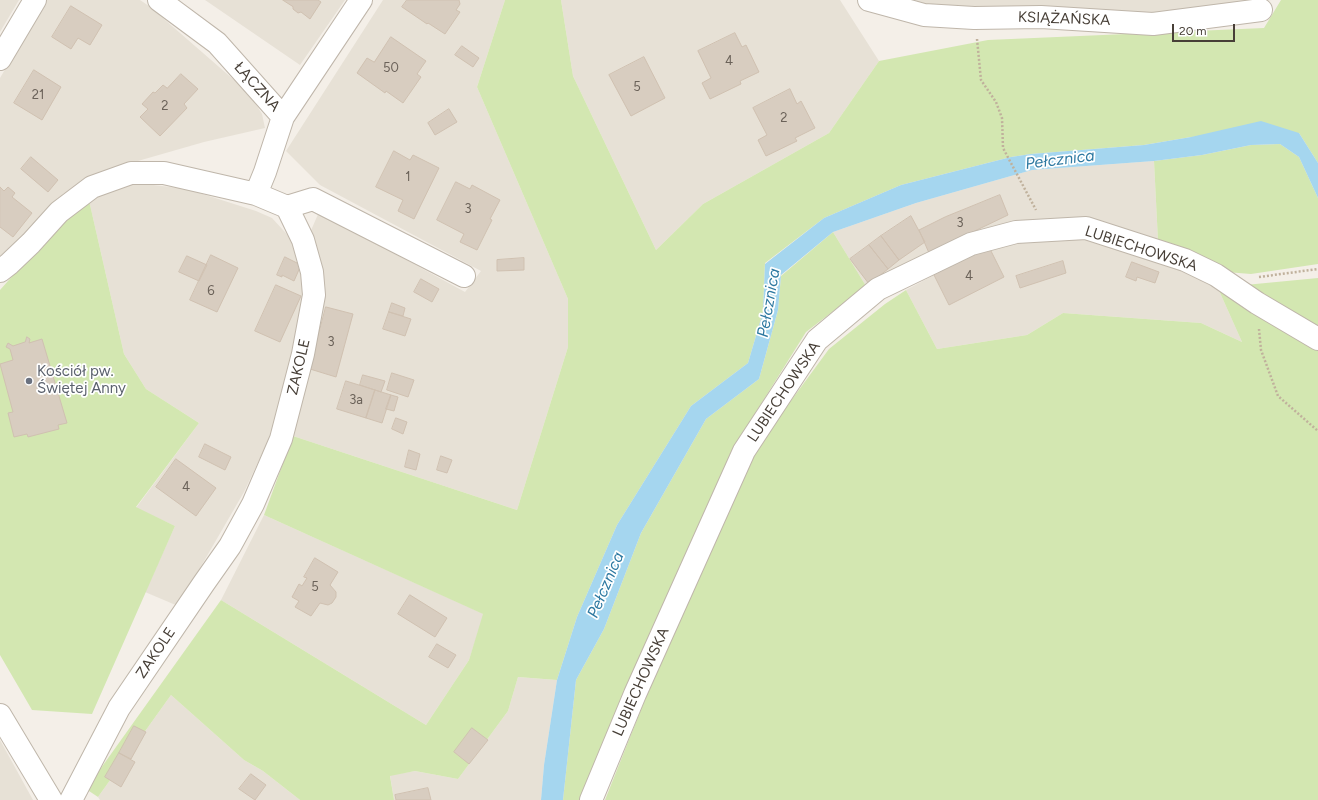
<!DOCTYPE html>
<html>
<head>
<meta charset="utf-8">
<style>
	body { margin:0 }
	#map { position:relative; width:1318px; height:800px; overflow:hidden; background:#f4efe8; font-family:Figtree,sans-serif }
	canvas { display:block }
	.scale { position:absolute; left:1172px; top:24px; width:63px; height:18px; box-sizing:border-box; border:2px solid #473f37; border-top:0; padding-left:5px; font-size:12px; line-height:14px; white-space:nowrap; color:#473f37; -webkit-text-stroke:3px #fff; paint-order:stroke }
</style>
</head>
<body>
<div id="map">
<canvas width="1318" height="800"></canvas>
<div class="scale">20 m</div>
</div>
<script>
const g = document.querySelector('canvas').getContext('2d');
g.lineJoin = 'round';
function fill(path, color) { g.fillStyle = color; g.fill(path, 'evenodd'); }
function stroke(path, color, width, dash) { g.strokeStyle = color; g.lineWidth = width; g.lineCap = dash ? 'butt' : 'round'; g.setLineDash(dash || []); g.stroke(path); }
function drawText(font, color, halo, rows, align = 'center') {
  g.font = font + ' Figtree,sans-serif'; g.lineWidth = 3.5; g.setLineDash([]); g.textBaseline = 'middle'; g.strokeStyle = halo; g.fillStyle = color; for (const [text, x, y, turn = 0] of rows) {
    g.save(); g.translate(x, y); g.rotate((+turn || 0) * Math.PI / 180); g.textAlign = isNaN(turn) ? turn : align; if (halo) g.strokeText(text, 0, 0); g.fillText(text, 0, 0); g.restore();
  }
}
fill(new Path2D(`
	M0 0H19L0 32Z
	M46 0H140L149 6 249 93 262 114 265 128 204 142 110 169 63 194 43 217 5 253 0 256V78Z
	M205 0H345L300 65Z
	M383 0H505L477 87 568 299V347L517 510 293 436 309 235 319 212 465 292 481 271 320 185 286 151Z
	M561 0H840L879 61 829 133 703 204 656 250 573 76Z
	M902 0H1272L1146 15 925 6Z
	M1154 161 1158 241 1088 219 866 286 833 232 916 203 1032 170Z
	M145 184 187 189 256 211 272 218 295 243 307 296 296 354 268 441 244 492 178 606 145 592 175 526 136 508 199 423 146 389 124 354 88 196 116 186Z
	M1087 235 1184 265 1217 286 1242 342 1201 323 1063 313 1027 335 937 349 906 290 994 243Z
	M264 515 484 614 469 660 426 725 221 600Z
	M518 677 557 680 544 765 541 800H394L390 775 415 771 458 779 508 711Z
	M171 695 244 760 263 771 300 800H100L98 797Z
	M0 740 33 800H0Z`), '#e7e1d6');
fill(new Path2D(`
	M505 0H561L573 76 656 250 703 204 829 133 879 61 988 40 1264 28 1281 0H1318V163L1299 133 1191 137 1144 145 1031 154 1011 157 901 185 824 218 765 263 763 312 748 363 691 406 617 525 577 617 557 680 518 677 508 711 458 779 415 771 390 776 394 800H300L263 771 244 760 171 695 98 797 86 789 221 600 426 725 469 660 483 614 264 515 293 436 517 510 568 347V299L477 87Z
	M1280 144 1299 157 1318 198V264L1251 274 1226 272 1158 241 1154 161 1202 155 1251 145Z
	M88 196 124 354 146 389 199 423 136 507 175 526 92 714 32 710 0 655V290L62 220Z
	M833 232 866 286 806 332 736 444 582 800H563L576 680 604 629 641 533 706 419 759 379 778 310 781 276Z
	M1318 278V329L1245 285Z
	M1217 286 1318 349V800H605L648 692 751 455 829 349 885 304 906 290 937 349 1027 335 1063 313 1201 323 1242 342Z`), '#d3e7b1');
fill(new Path2D(`
	M1261 121 1299 133 1318 163V198L1299 157 1280 144 1251 145 1202 155 1154 161 1032 170 916 203 833 232 781 275 778 310 759 379 706 419 641 533 604 629 576 680 563 800H541L544 765 557 680 577 617 617 525 691 406 748 363 763 312 765 264 824 218 901 185 1011 157 1031 154 1144 145 1191 137Z`), '#a5d6ef');
const building = new Path2D(`
	M283 0H318L321 2 310 19 301 12 298 13 293 9V7Z
	M407 0H459L460 4 456 10 460 12 445 34 428 23 427 24 402 7Z
	M71 6 102 25 90 45 78 38 71 49 52 37Z
	M735 33 742 47 746 45 759 72 740 81 741 84 710 99 702 83 711 78 698 51Z
	M391 37 426 61 417 74 421 77 403 103 386 91 385 93 357 73 367 58 374 62Z
	M462 46 479 58 473 67 455 55Z
	M644 57 665 98 631 116 609 75Z
	M34 70 61 87 42 120 14 103Z
	M181 74 198 89 184 104 187 108 160 136 140 117 148 109 142 104 153 92 155 93 163 85 167 88Z
	M790 89 797 104 801 101 815 128 795 138 797 141 766 156 758 140 767 135 753 108Z
	M449 109 457 122 435 135 428 123Z
	M394 151 410 160 413 155 439 168 414 219 398 211 403 200 376 187Z
	M31 157 58 180 48 192 21 169Z
	M456 182 470 189 472 185 500 200 490 219 492 220 477 250 460 242 464 234 437 220Z
	M0 187 4 191 8 187 15 193 12 197 32 213 13 237 0 227Z
	M1000 195 1008 215 929 253 919 230 945 217Z
	M911 216 925 242 899 260 881 236Z
	M881 236 899 260 888 269 869 245Z
	M869 245 888 269 869 284 850 259Z
	M989 247 1004 277 949 305 934 275Z
	M211 255 238 268 217 312 190 300Z
	M187 256 207 265 199 281 179 272Z
	M285 257 301 265 294 281 282 275V277L277 275Z
	M524 258V270L497 271V260Z
	M1063 261 1066 273 1020 288 1016 276Z
	M1132 262 1159 272 1155 283 1137 277 1136 281 1126 277Z
	M421 279 439 289 432 302 414 292Z
	M276 285 301 296 280 342 255 331Z
	M392 303 405 308 403 316 389 312Z
	M326 307 353 314 336 377 310 369Z
	M389 312 411 319 405 336 383 329Z
	M27 337 30 339 29 343 42 339 67 423 58 425 59 429 28 437 27 434 14 437 8 413 13 412 0 364 13 360 10 349 6 347 8 343 13 346 25 342Z
	M392 373 414 380 408 397 387 390Z
	M363 375 385 381 381 392 360 385Z
	M346 381 375 390 366 418 337 409Z
	M375 390 391 395 382 423 366 418Z
	M391 395 398 397 394 411 386 409Z
	M396 418 407 422 403 434 392 429Z
	M205 444 231 457 225 470 199 457Z
	M409 450 420 454 416 470 405 467Z
	M441 456 452 460 447 473 437 470Z
	M176 459 216 488 196 516 156 487Z
	M315 558 338 572 330 585 336 592V597L332 603 328 605 320 603 311 616 295 607 299 601 292 597 299 584 302 586 307 578 304 577Z
	M410 595 447 618 435 637 398 614Z
	M437 644 456 655 448 668 429 657Z
	M134 726 146 732 131 759 119 753Z
	M472 728 488 740 469 764 454 752Z
	M119 753 135 762 121 787 105 777Z
	M251 774 266 785 255 800 239 789Z
	M428 788 431 800H396L395 795Z`);
fill(building, '#d8cdc0');
stroke(building, '#d0c1b1', 1);
const minor = new Path2D(`
	M159 0 217 43 283 117
	M869 0 924 15 974 18 1041 17 1153 24 1261 10
	M0 59 35 0
	M256 194 265 172 283 117 361 0
	M287 207 313 199 464 276
	M0 271 9 264 31 243 59 212 92 187 131 173H164L256 194 287 207 303 240 312 272 314 295 303 354 281 439 253 504 230 546 204 583 119 708 71 800
	M0 715 51 800
	M591 800 635 694 744 451 817 340 878 289 971 244 1016 232 1086 228 1185 260 1216 275 1257 303 1318 339`);
stroke(minor, '#bfb6aa', 24);
stroke(new Path2D(`
	M977 39 981 80 996 102 1002 118 1003 148 1036 210
	M1259 277 1318 269
	M1259 329 1261 350 1278 396 1318 431`), '#c0b19c', 2.5, [2, 2]);
stroke(minor, '#fff', 22);
for (const [x, y, r, color] of [
	[29,381,4,"#6b7280"]
]) { const dot = new Path2D(); dot.arc(x, y, r, 0, 2 * Math.PI); g.fillStyle = color; g.fill(dot); stroke(dot, '#fff', 1.5); }
drawText('13px', '#6b6259', null, [
	["4",729,61],
	["50",391,68],
	["5",637,87],
	["21",38,95],
	["2",165,106],
	["2",784,118],
	["1",408,177],
	["3",468,209],
	["3",960,223],
	["4",969,276],
	["6",211,291],
	["3",331,342],
	["3a",356,400],
	["4",186,487],
	["5",315,587]
]);
drawText('15px', '#473f37', '#fff', [
	["KSIĄŻAŃSKA",1064,19,2],
	["ŁĄCZNA",257,87,48],
	["LUBIECHOWSKA",1141,249,18],
	["ZAKOLE",299,367,-77],
	["LUBIECHOWSKA",784,392,-56],
	["ZAKOLE",156,653,-56],
	["LUBIECHOWSKA",641,682,-66]
]);
drawText('15px', '#5b616d', '#fff', [
	["Kościół pw.",37,372],
	["Świętej Anny",37,389]
], 'left');
drawText('italic 16px', '#2e79a1', '#fff', [
	["Pełcznica",1060,160,-7],
	["Pełcznica",769,303,-80],
	["Pełcznica",606,585,-67]
]);
</script>
</body>
</html>
